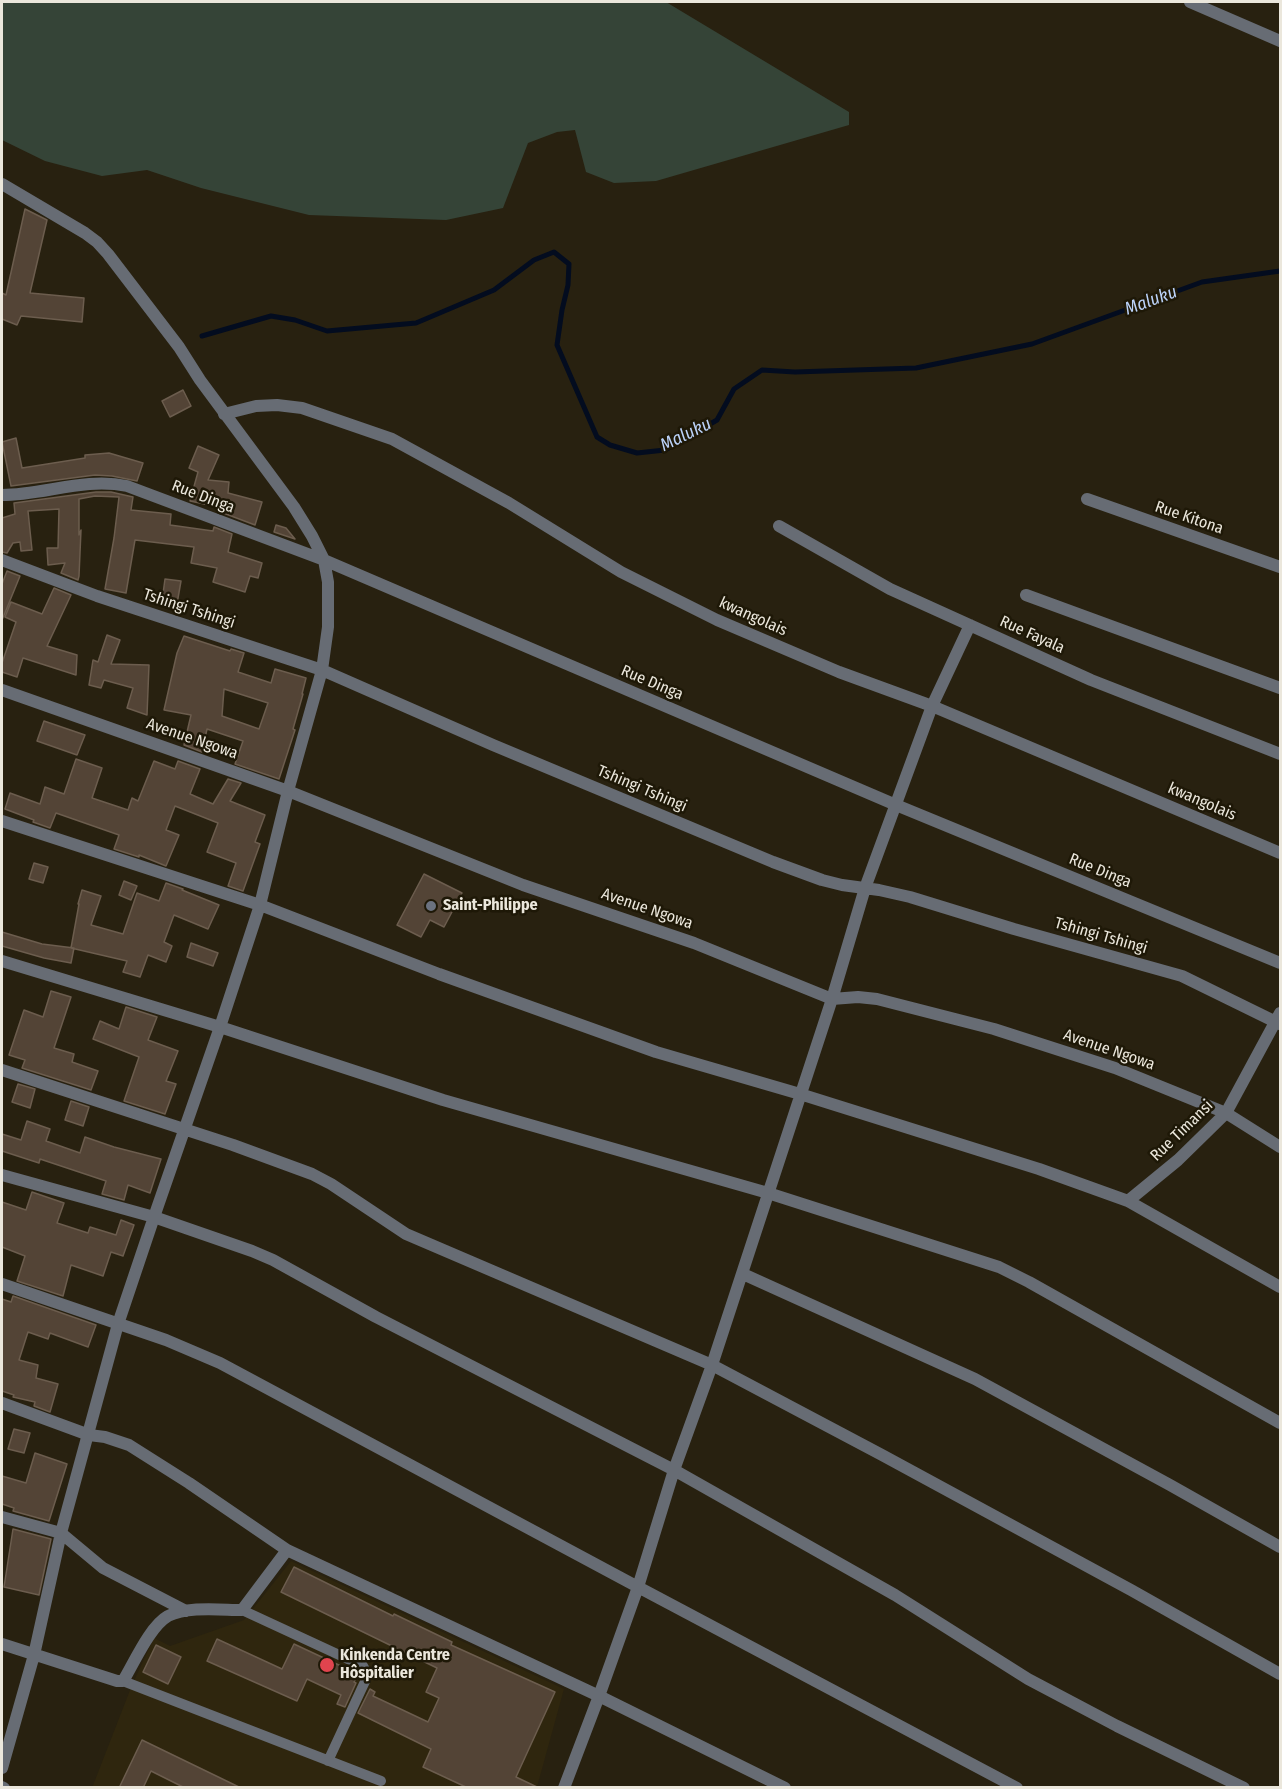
<!DOCTYPE html>
<html>
<head>
<meta charset="utf-8">
<style>
	body { margin:0 }
	#map { position:relative; width:1282px; height:1789px; overflow:hidden; background:#282110; font-family:"Fira Sans Condensed",sans-serif }
	canvas { display:block }
	.frame { position:absolute; inset:0; border:3px solid #ebe7dc; pointer-events:none }
</style>
</head>
<body>
<div id="map">
<canvas width="1282" height="1789"></canvas>
<div class="frame"></div>
</div>
<script>
const g = document.querySelector('canvas').getContext('2d');
g.lineJoin = 'round';
function fill(path, color) { g.fillStyle = color; g.fill(path, 'evenodd'); }
function stroke(path, color, width, dash) { g.strokeStyle = color; g.lineWidth = width; g.lineCap = dash ? 'butt' : 'round'; g.setLineDash(dash || []); g.stroke(path); }
function drawText(font, color, halo, rows, align = 'center') {
  g.font = font + ' "Fira Sans Condensed",sans-serif'; g.lineWidth = 5; g.setLineDash([]); g.textBaseline = 'middle'; g.strokeStyle = halo; g.fillStyle = color; for (const [text, x, y, turn = 0] of rows) {
    g.save(); g.translate(x, y); g.rotate((+turn || 0) * Math.PI / 180); g.textAlign = isNaN(turn) ? turn : align; if (halo) g.strokeText(text, 0, 0); g.fillText(text, 0, 0); g.restore();
  }
}
fill(new Path2D(`
	M291 1561 564 1689 537 1787 92 1788 132 1685 154 1638 170 1646 244 1620Z`), '#2f260e');
fill(new Path2D(`
	M2 2H666L849 112V125L656 181 614 183 586 172 575 130 557 132 528 143 503 208 446 220 309 215 201 188 147 170 102 176 45 161 2 140Z`), '#354437');
stroke(new Path2D(`
	M202 336 271 316 295 320 327 331 416 323 494 290 534 260 554 252 569 264 568 285 562 310 557 345 597 437 610 445 637 453 665 450 717 420 734 389 762 370 795 372 916 368 1032 344 1202 282 1280 271`), '#030c1f', 5);
const building = new Path2D(`
	M25 209 47 220 30 293 84 298 82 322 21 316 17 325 2 319V293L6 295Z
	M183 390 191 406 170 417 162 401Z
	M16 438 22 468 85 458V455L109 453 143 463 137 481 112 476 95 475 11 486 2 442Z
	M198 446 219 455 208 480 229 482 228 493 262 502 255 525 218 511 219 507 190 501 198 472 189 468Z
	M96 492H111L133 497 131 510 171 514 170 525 213 531 214 527 232 534 228 552 262 563 258 578 250 576 245 592 213 582 217 568 191 563 194 547 135 540 126 593 105 589 114 538 119 497 95 496 79 499V535L81 530 79 576 78 580 61 573 65 563 48 565 47 548H58L59 509 28 511 32 550 21 551 20 542 13 543 7 553 2 552V518L15 514 14 503Z
	M276 525 286 528 295 539 274 532Z
	M7 571 20 576 2 620V584Z
	M165 579 181 581 177 604 162 601Z
	M54 588 71 595 47 646 77 655 76 675 23 658 17 677 2 672V663L16 622 5 617 11 602 42 614Z
	M107 635 120 640 111 664 149 665 147 715 127 708 133 688 104 680 101 688 89 685 93 660 98 662Z
	M184 636 230 651 231 649 244 653 238 672 271 683 275 669 306 678 302 694H303L293 729 295 730 279 779 235 764 243 741 207 729 202 752 184 745 191 715 164 710 177 653ZM224 689 268 703 259 729 222 716Z
	M44 721 85 735 77 755 37 741Z
	M76 759 102 768 92 798 128 810 132 798 138 801 154 761 175 769 178 761 200 769 190 794 213 804 228 779 241 783 230 801 265 815 255 842 260 844 243 891 228 886 236 863 207 852 218 823 175 806 166 830 179 835 166 866 139 855V857L114 849 119 835 56 813 50 828 33 822 34 820 5 809 10 793 40 804 45 787 64 794Z
	M34 863 48 867 43 883 29 879Z
	M424 874 462 893 444 927 430 920 421 937 397 925Z
	M124 881 137 886 131 900 119 895Z
	M166 883 183 889 182 890 219 905 208 929 174 915 164 942 172 946 166 962 148 955 140 977 123 972 127 961 71 948 79 904H78L82 890 101 896 91 925 123 934 137 893 159 901Z
	M2 932 42 944 74 948 71 963 44 958 2 946Z
	M191 943 218 953 213 966 187 957Z
	M51 991 71 997 54 1048 74 1054 72 1062 98 1071 91 1090 22 1068 25 1060 9 1055 24 1010 43 1017Z
	M126 1007 157 1017 148 1040 178 1051 166 1081 176 1084 165 1114 124 1101 139 1057 93 1039 100 1021 119 1029Z
	M18 1084 35 1089 30 1108 12 1102Z
	M71 1101 89 1107 83 1126 65 1120Z
	M27 1121 50 1129 46 1141 80 1153 85 1137 114 1147 161 1159 150 1193 128 1185 124 1200 102 1194 106 1181 40 1159 39 1163 2 1151V1134L21 1140Z
	M32 1192 64 1203 57 1223 88 1233 90 1227 116 1235 121 1220 134 1225 123 1256 111 1252 103 1276 71 1265 63 1296 17 1281 25 1256 2 1247V1202L26 1210Z
	M13 1296 96 1325 88 1347 50 1333 48 1339 28 1332 19 1360 38 1365 36 1378 58 1384 50 1412 34 1406 35 1402 13 1397 14 1395 2 1391V1299L11 1302Z
	M14 1429 30 1433 24 1453 8 1449Z
	M35 1453 67 1464 49 1521 13 1511 14 1508 2 1504V1476L26 1483Z
	M13 1529 51 1539 39 1595 4 1587Z
	M294 1567 393 1616 394 1614 452 1642 451 1645 555 1692 516 1777 539 1788H468L423 1767 431 1749 358 1713 370 1689 375 1692 373 1696 428 1722 439 1698 426 1692 437 1668 281 1592Z
	M217 1639 282 1669 294 1644 358 1674 354 1682 356 1683 345 1707 337 1704 341 1695 307 1679 297 1701 207 1661Z
	M156 1645 181 1657 168 1684 143 1672Z
	M142 1740 241 1788H185L151 1771 143 1788H119Z`);
fill(building, '#534436');
stroke(building, '#6c5d4e', 1.5);
stroke(new Path2D(`
	M242 1610 363 1666 368 1675 328 1761
	M123 1681 381 1781`), '#676c74', 10);
stroke(new Path2D(`
	M1190 2 1280 41
	M2 184 85 233 97 242 108 254 179 347 200 380 294 507 312 536 324 560 328 582V627L322 670 288 791 260 905 220 1027 154 1217 118 1324 61 1533 34 1655 2 1768
	M224 414 256 406 277 405 302 408 392 439 509 503 621 572 717 620 839 672 932 706 1280 853
	M2 495C44 495 85 477 127 486L324 560 896 805 1280 963
	M1087 499 1280 567
	M779 526 890 589 1091 680 1280 754
	M2 560 97 596 322 670 493 745 773 862 822 880 842 885 879 890 910 897 1014 929 1182 976 1280 1024
	M1026 595 1280 688
	M2 690 288 791 523 885 694 943 832 999 858 997 877 999 994 1029 1115 1068 1226 1113 1280 1147
	M2 821 260 905 439 974 656 1052 800 1094 1039 1169 1128 1201 1280 1287
	M2 961 220 1027 443 1100 768 1193 999 1267 1029 1282 1280 1423
	M2 1070 233 1145 312 1174 331 1184 406 1234 712 1365 882 1455 1131 1590 1280 1674
	M2 1175 154 1217 252 1251 273 1260 376 1317 674 1470 895 1595 1028 1679 1117 1726 1244 1788
	M1128 1201 1178 1160 1226 1113 1280 1013
	M743 1274 975 1379 1170 1485 1280 1547
	M2 1284 166 1340 220 1363 638 1587 1017 1788
	M2 1403 89 1435 105 1437 129 1445 189 1483 287 1550 599 1696 785 1788
	M2 1517 61 1533 103 1568 186 1611
	M2 1644 117 1681H123C134 1663 150 1626 168 1616 188 1606 221 1610 242 1610L287 1550
	M2 1787 4 1788
	M564 1788 599 1696 638 1587 674 1470 712 1365 832 999 865 888 932 706 970 625`), '#676c74', 12);
for (const [x, y, r, color] of [
	[431,906,6,"#6b7280"],
	[327,1665,8,"#e0444e"]
]) { const dot = new Path2D(); dot.arc(x, y, r, 0, 2 * Math.PI); g.fillStyle = color; g.fill(dot); stroke(dot, '#1e1807', 2); }
drawText('16px', '#ebe7dc', '#1e1807', [
	["Rue Dinga",203,497,21],
	["Rue Kitona",1189,518,19],
	["Tshingi Tshingi",189,609,18],
	["kwangolais",753,617,24],
	["Rue Fayala",1032,635,24],
	["Rue Dinga",652,683,23],
	["Avenue Ngowa",192,739,19],
	["Tshingi Tshingi",642,789,23],
	["kwangolais",1202,802,23],
	["Rue Dinga",1100,871,22],
	["Avenue Ngowa",647,909,19],
	["Tshingi Tshingi",1101,936,16],
	["Avenue Ngowa",1109,1050,19],
	["Rue Timansi",1182,1131,-44]
]);
drawText('bold 16px', '#ebe7dc', '#1e1807', [
	["Saint-Philippe",443,906],
	["Kinkenda Centre",340,1656],
	["Hôspitalier",340,1674]
], 'left');
drawText('italic 18px', '#bbd2f9', '#1e1807', [
	["Maluku",1151,301,-20],
	["Maluku",686,435,-26]
]);
</script>
</body>
</html>
